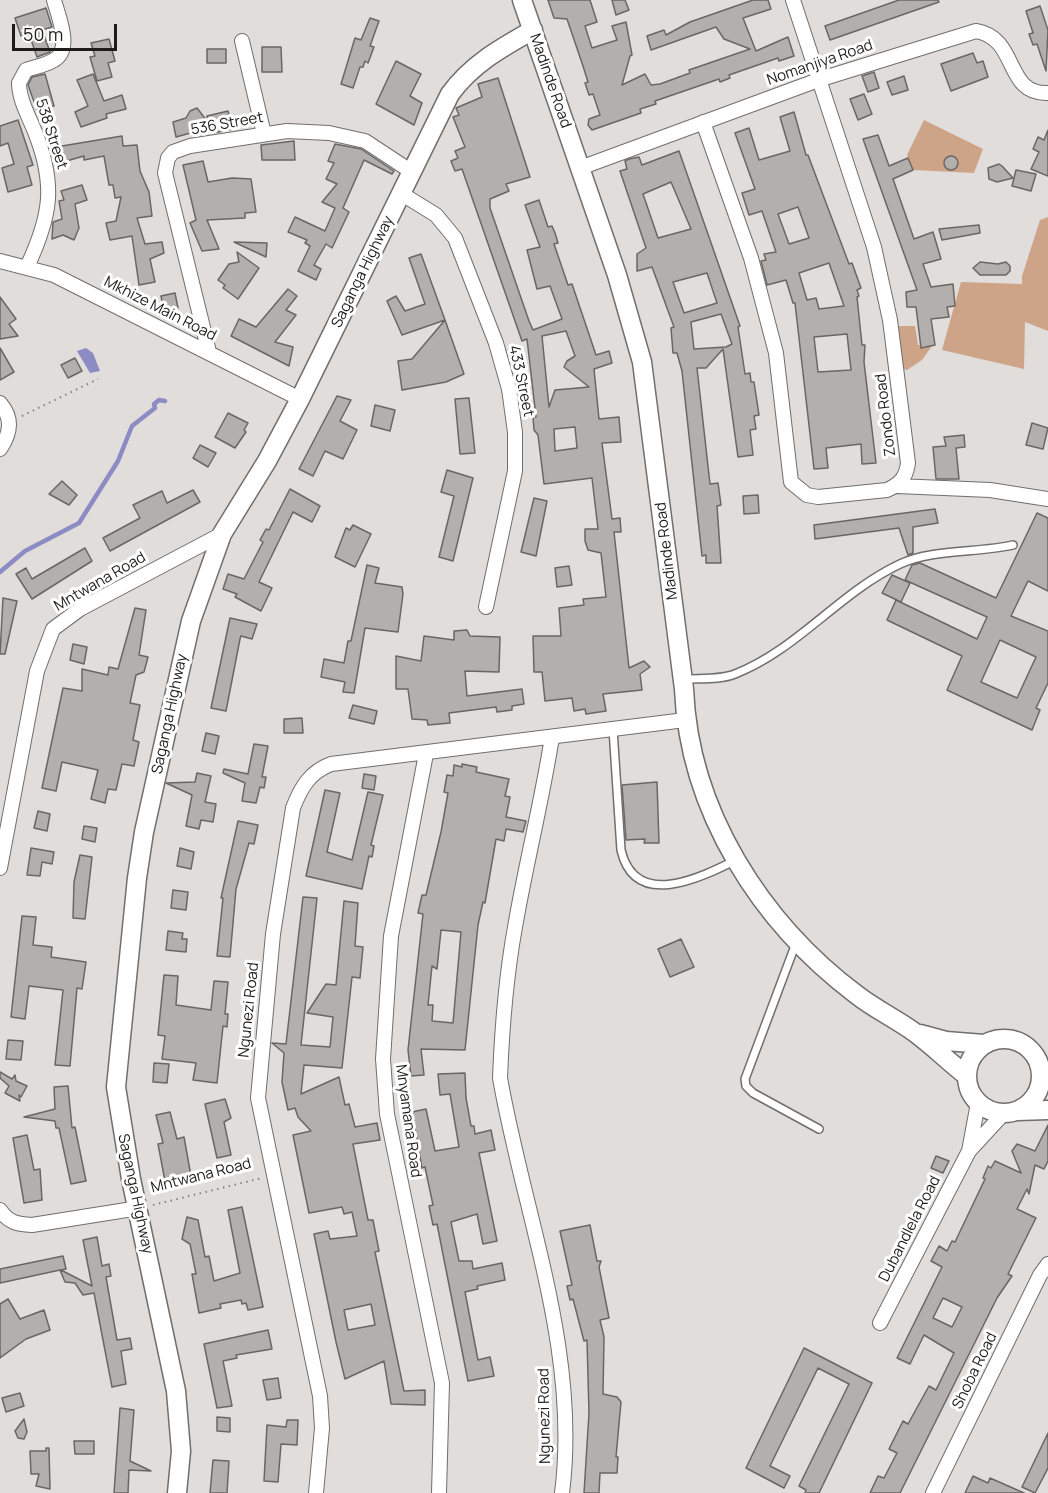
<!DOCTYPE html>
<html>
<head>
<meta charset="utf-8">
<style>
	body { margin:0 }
	#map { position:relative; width:1048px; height:1493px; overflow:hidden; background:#e1dddb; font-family:Manrope,sans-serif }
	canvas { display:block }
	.scale { position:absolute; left:12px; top:24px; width:105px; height:27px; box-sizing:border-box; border:3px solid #1d1c1b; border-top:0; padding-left:8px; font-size:18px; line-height:21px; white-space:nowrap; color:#1d1c1b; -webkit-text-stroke:4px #fff; paint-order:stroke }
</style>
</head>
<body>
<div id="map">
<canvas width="1048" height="1493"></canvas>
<div class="scale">50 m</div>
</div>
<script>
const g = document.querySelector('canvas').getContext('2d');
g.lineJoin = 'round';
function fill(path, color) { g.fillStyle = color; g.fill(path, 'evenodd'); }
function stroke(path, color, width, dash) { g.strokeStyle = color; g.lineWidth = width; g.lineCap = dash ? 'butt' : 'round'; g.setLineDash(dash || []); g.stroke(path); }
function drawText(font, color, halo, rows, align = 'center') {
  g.font = font + ' Manrope,sans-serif'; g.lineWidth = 6; g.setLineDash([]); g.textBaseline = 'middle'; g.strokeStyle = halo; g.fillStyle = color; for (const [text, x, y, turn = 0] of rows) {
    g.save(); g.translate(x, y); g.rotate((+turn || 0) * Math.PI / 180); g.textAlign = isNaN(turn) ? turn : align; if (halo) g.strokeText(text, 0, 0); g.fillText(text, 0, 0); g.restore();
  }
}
fill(new Path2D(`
	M924 120 983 149 974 173 913 170 907 155Z
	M1048 217V331L1025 322 1024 369 942 350 961 282 1022 284V276L1040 220Z
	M895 326H915L918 345 932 346 922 360 907 370 899 367Z`), '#cea488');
fill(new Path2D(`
	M86 348 93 353 100 371 90 373 77 351Z`), '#8d8bc4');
stroke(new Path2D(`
	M0 572 25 551 79 523 118 461 132 426 155 408 154 404 159 400 165 401`), '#8d8bc4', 4.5);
const building = new Path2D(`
	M548 0H590L597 22 585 26 592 48 617 40 612 26 626 22 632 55 630 56 622 85 645 74 651 85 660 84 690 73 689 70 750 49 724 39 716 27 651 50 647 36 664 30 666 35 690 22 753 0H768L771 9 743 18 756 51 788 37 794 56 779 61 778 58 729 75 730 78 720 82 719 79 655 101 656 104 640 109 641 113 592 130 588 125 589 119 600 115 593 94 589 95 585 83 588 82 583 66 567 19 554 18Z
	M612 0H625L629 10 616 15Z
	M899 0H938L939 2 830 40 825 26Z
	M1040 6 1048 30 1046 71 1037 44 1033 45 1029 34 1033 33 1026 11Z
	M46 8 52 27 42 30 50 52 37 57 29 34 21 36 15 18Z
	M370 18 379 21 370 46 374 47 368 63 365 61 363 67H360L353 88 341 84 355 38 361 40Z
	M109 39 115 61 108 63 112 77 97 81 90 57 95 56 91 43Z
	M262 47H281L282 72H262Z
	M207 49H226V63H207Z
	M973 53 977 63 983 61 988 77 951 91 941 64Z
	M396 61 421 74 410 96 422 103 414 125 376 104Z
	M874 72 879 88 868 92 862 76Z
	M45 74 54 106 37 110 28 85 32 77Z
	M93 74 104 101 122 95 126 109 106 114 107 118 81 127 75 112 88 106 77 80Z
	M904 76 908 90 892 95 887 82Z
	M498 78 530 177 506 184 509 191 490 199V208L529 321 533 330 562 319 550 286 537 289 527 250 540 247 525 205 539 200 548 227 552 226 555 233 558 243 554 244 568 285 572 284 596 355 609 351 612 363 594 369 599 419 619 417 621 442 602 443 612 519 620 518 621 532H614L629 668 644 661 650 667 640 674 642 690 603 694 606 711 586 714 585 709 574 711 572 698 545 701 542 672H534L533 636H561L559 608 584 605 583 599 606 597 601 553 588 550 585 541V529H598L592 478 544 484 538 435 534 430 533 417H536L527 339 522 341 462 169 455 171 451 161 458 158 455 151 465 147 453 117 459 115 456 108 482 97 478 84ZM566 331 575 356 567 361 564 367 589 387 555 390 549 407 542 336ZM575 427 577 448 555 451 554 429Z
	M864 94 872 114 858 120 850 99Z
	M197 108 207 121V116L228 111 233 129 213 133 212 127 176 137 173 122 186 118 190 111Z
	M794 112 806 155H808L849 264 852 263 861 288 857 290 859 296 857 297 862 345H865L864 362 876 463 862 464 861 444 826 448 828 468 814 469 795 303H793L786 280 767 285 761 261 766 260 764 254 776 252 762 211 749 215 742 193 755 189 735 133 749 128 759 160 790 151 780 117ZM798 207 809 238 789 244 778 214ZM829 263 844 306 819 309 816 298 807 300 799 273ZM847 334 851 370 818 372 814 337Z
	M18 120 33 165 27 167 32 185 8 192 2 168 14 164 8 143 0 146V126Z
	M1048 130V176L1031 169 1039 152 1033 149 1038 137 1044 140Z
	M878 135 889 166 908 158 913 170 893 179 914 239 933 232 941 259 923 264 931 287 953 284 955 306 947 307 949 317 931 319 935 345 921 348 916 307H907L906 292 917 290 863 139Z
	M122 136 123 146 137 145 140 171 149 192 152 216 137 218 145 244 162 242 164 253 150 259 155 282 139 285 132 236 110 240 106 223 116 221 121 197 115 198 113 185H109L104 156 84 160V156L56 164 50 148Z
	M294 141 295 160H262L261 145Z
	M335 144 361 149 394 171 392 174 364 160 343 208 349 212 332 248 326 244 314 265 321 269 316 280 298 271 310 246 305 243 307 240 288 232 295 217 325 231 335 208 322 202 337 184 326 179 334 163 328 161Z
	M679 151 740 326 738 327 745 374 750 373 751 382H754L759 415 754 416 756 429 750 430 753 455 738 457 723 349 706 368H697L710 484 718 483 721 505 717 506 721 563H706V555L702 556 682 371 677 353H673L671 328 674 327 652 267 637 271V254L646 248 620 171 627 169 625 161 629 159 639 157 642 165ZM671 182 691 229 658 238 643 194ZM707 273 717 303 684 313 673 282ZM721 314 732 344 726 347 694 349 691 322Z
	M944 163a7 7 0 1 1 14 0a7 7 0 1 1-14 0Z
	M203 161 208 182 232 178 251 179 256 212 245 213V218L207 220 219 249 202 251 190 223 196 220 183 165Z
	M999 164 1002 166 1013 178 997 182 989 179 988 168Z
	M1016 170 1036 174 1031 191 1012 186Z
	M82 185 87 200 75 204 79 228 74 240 63 235 52 239 53 222 62 219 59 201 64 200 61 191Z
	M979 225 980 233 942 240 939 229Z
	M234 242 267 243 266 257Z
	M237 252 259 268 238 299 223 288 225 285 218 280 229 264 239 262Z
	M421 254 445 320 402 335 387 301 396 296 405 311 425 304 409 258Z
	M980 262 998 264 1006 262 1010 266V271L1006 275H980L973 268Z
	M288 289 297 296 286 310 296 315 275 342 293 347 289 366 231 336 239 319 256 327Z
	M175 293 178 308 164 311 161 296Z
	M0 297 16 319 9 324 18 336 0 339Z
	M445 320 464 374 446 382 402 390 398 361 412 359Z
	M0 348 14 372 0 380Z
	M75 358 82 371 68 378 61 365Z
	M337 396 351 400 340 421 357 430 343 459 325 451 313 476 299 469Z
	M469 398 475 453 460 454 455 399Z
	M375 405 395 410 390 431 371 426Z
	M228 413 248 423 244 430 246 432 235 448 215 437Z
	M1032 423 1048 428 1043 449 1026 445Z
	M964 435 965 447 956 448 959 479H936L933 447 946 446 944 437Z
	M200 445 216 453 208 467 193 458Z
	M447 470 473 478 453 561 439 557 454 496 441 492Z
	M62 481 77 495 69 505 49 494Z
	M290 489 320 506 312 522 293 512 259 582 272 588 261 611 235 597 237 594 223 589 228 574 244 579 263 542 260 540 266 529 269 530Z
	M193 490 200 502 110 551 103 538 140 518 133 505 162 491 167 503Z
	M758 495 759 513 744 514 743 496Z
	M534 498 547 501 536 556 521 552Z
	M935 509 938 523 913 527V553L908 555 899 528 815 539 814 525Z
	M1037 513 1048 518V591L1028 581 1011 616 1048 631V683L1036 708 1040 710 1032 730 947 690 962 656 887 620 896 600 977 639 987 617 905 580 912 565 920 563 996 598ZM1000 640 1036 657 1017 698 981 682Z
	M353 525 371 534 355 567 335 557 346 528 350 530Z
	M85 548 92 561 32 599 16 574 26 568 32 579Z
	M367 565 379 568 375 583 402 587 403 594 398 632 365 628 354 693 343 692 345 682 321 677 324 659 344 663 348 641H351Z
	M569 566 572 585 557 587 555 568Z
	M892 575 910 583 901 602 882 593Z
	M3 598 17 601 5 654H0Z
	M135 608 146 610 139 655 148 657 144 672 136 675 130 703 140 705 133 740 139 742 134 766 122 764 116 790 108 789 105 803 91 799 98 770 62 762 56 791 42 788 63 688 82 691V669L108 675 109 667 118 669Z
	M230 618 257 624 252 639 241 636 240 639 226 711 211 708Z
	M467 630 470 636 500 637 499 672 465 671 467 696 522 689 524 704 512 706V710L497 712 496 707 449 713 450 723 428 725 427 720 412 719 408 689H396V656L421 661 424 636 454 640V631Z
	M73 644 87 647 84 664 70 660Z
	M353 705 377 711 374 724 349 718Z
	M302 718 303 733H284V719Z
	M206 733 219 736 215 754 202 751Z
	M254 744 268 746 262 777H266L264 788 260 787 256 803 242 801 245 783 223 773 224 769 248 774Z
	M462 764 477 767 476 772 509 779 505 796 510 797 506 817 526 821 523 832 506 829 504 841 496 839 485 903 483 902 478 925 465 1050 421 1049 424 1075 411 1076 408 1050 423 914 418 913 422 895H426L441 832 448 793 444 792 447 775 453 776 454 765 462 767ZM441 930 461 932 453 1023 432 1021 433 1005H428L432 966 437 969Z
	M197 773 211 776 205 802 216 804 213 822 201 820 199 829 186 826 192 795 166 783 195 782Z
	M364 774 376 776 374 790 362 788Z
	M657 782 659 843H644L645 839 626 840 622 785Z
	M325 790 340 793 327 852 352 860 368 792 383 795 371 845 374 846 372 857 369 856 362 889 306 876Z
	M38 811 50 814 47 831 34 828Z
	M238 821 258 825 254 844 249 843 236 889 230 957 217 956 223 898H221Z
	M84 826 97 828 95 842 82 839Z
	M31 848 54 852 52 864 42 862 40 876 27 875Z
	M180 848 194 852 191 869 177 866Z
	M80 855 92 857 85 919 73 918 74 882Z
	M173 890 188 892 186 910 171 908Z
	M303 897 317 898 301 1045 330 1047 333 1017 307 1013 326 984 336 985 344 901 358 903 355 946 363 947 360 978 352 977 342 1068 304 1065 301 1094 339 1077 345 1105 349 1104 355 1127 377 1123 380 1140 353 1144 368 1220H373L379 1251 375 1252 404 1391 425 1390V1405L391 1404 384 1361 345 1379 336 1342 314 1234 328 1231 330 1239 357 1236 352 1212 344 1214 342 1207 309 1213 293 1135 311 1131 298 1117 295 1108 288 1110 282 1082 284 1053 272 1043 286 1044ZM371 1304 375 1325 348 1330 344 1310Z
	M22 916 36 917 33 945 52 947 51 957 86 962 82 989 77 988 70 1066 55 1065 63 990 29 986 25 1019 11 1017Z
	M168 931 183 933 182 939H187L186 952 166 950Z
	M681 939 694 967 670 977 658 949Z
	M164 975 178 976 176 1005 211 1010 214 981 228 982 225 1014H228L227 1027 223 1026 217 1083 193 1080 196 1063 162 1059 165 1036 158 1035Z
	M8 1040 23 1041 21 1060 6 1059Z
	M154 1063 169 1064 167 1083 153 1082Z
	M0 1072 12 1079 15 1075 16 1081 27 1086 21 1097 19 1095 20 1101 5 1093 9 1086 0 1078Z
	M465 1073 466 1098 471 1126H474L475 1134 491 1130 495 1150 479 1153 497 1241 483 1244 477 1214 451 1222 459 1261H472L473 1269 502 1263 505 1280 477 1286 478 1289 465 1292 478 1360 490 1357 494 1376 468 1381 437 1224 433 1225 429 1206 433 1205 425 1167 422 1168 412 1112 426 1109 435 1151 459 1147 450 1094 440 1095 438 1074Z
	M68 1086 72 1128 75 1127 86 1181 71 1184 59 1128H56L55 1121 24 1117 55 1109 54 1087Z
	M225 1099 231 1118 224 1122 231 1155 217 1158 205 1104Z
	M170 1112 177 1139 184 1137 191 1176 165 1181 158 1144 163 1143 156 1115Z
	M1048 1125V1161L1044 1169 1035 1165 1029 1194 1027 1189 1017 1209 1036 1218 1008 1274 1012 1276 997 1298 900 1493H870L878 1476 884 1478 897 1453 889 1449 903 1421 908 1424 929 1386 936 1390 954 1353 924 1335 910 1364 897 1358 942 1267 931 1261 939 1246 947 1251 952 1241 955 1242 985 1179 983 1178 988 1166 991 1168 995 1161 1021 1173 1012 1151 1017 1144 1035 1151ZM943 1298 962 1307 952 1327 933 1318Z
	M27 1135 34 1170 40 1169 42 1200 24 1203 13 1138Z
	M936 1156 949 1161 943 1173 931 1168Z
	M242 1207 263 1307 248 1310 246 1303 242 1304 241 1300 220 1304 221 1308 199 1313 192 1274H196L190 1244 182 1239 187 1217 198 1220 205 1257 209 1256 214 1281 240 1273 228 1210Z
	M590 1225 597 1261H601L599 1267 609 1318 600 1320 604 1337 603 1394 617 1397 621 1402 616 1457H618L617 1473H600L599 1493H584L589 1413 587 1340 584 1341 573 1299 570 1300 567 1286 572 1285 560 1231Z
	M97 1237 102 1266 109 1264 111 1276 106 1277 117 1340 130 1338 132 1349 121 1351 126 1384 112 1387 94 1293 83 1295 75 1283 65 1282 60 1270 0 1283V1269L63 1256 66 1269 61 1270 92 1286 83 1240Z
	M8 1299 20 1319 44 1310 50 1330 26 1339 0 1358V1304Z
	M268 1330 272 1349 236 1355 237 1358 223 1361 232 1406 217 1408 204 1344Z
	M804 1348 872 1383 819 1493H805L806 1490 799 1486 849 1384 818 1368 770 1466 790 1476 784 1488 746 1468Z
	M278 1378 281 1398 267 1400 263 1380Z
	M20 1393 24 1406 6 1412 2 1398Z
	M120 1408 134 1410 130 1461 151 1471 129 1470 128 1493H114Z
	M217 1417 230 1418V1432L217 1431Z
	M24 1419 27 1432 24 1439 18 1438 15 1431Z
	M287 1420H298L297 1445 281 1444 278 1482 264 1481 267 1425 286 1427Z
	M1048 1433V1468L1035 1493 1022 1487Z
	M74 1441H94V1454H75Z
	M46 1448H49L50 1489 36 1486 39 1474H31L30 1451H46Z
	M213 1460 229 1461 227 1493H210Z
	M973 1476 988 1483 990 1478 1024 1493H965Z`);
fill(building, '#b2afad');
stroke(building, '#696664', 1.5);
const service = new Path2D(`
	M685 679C701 678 720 680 735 674 797 650 840 592 900 564 931 549 978 553 1013 545
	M613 729 621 850C635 910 700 878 736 860
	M796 943 745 1079 746 1086 753 1093 819 1129`);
const minor = new Path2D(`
	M242 41 264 134
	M703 122 751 258 776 353 791 482 807 495 818 497 887 490C900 484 906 478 908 463L890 320 874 247 793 0
	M580 168 821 79 976 31C1019 38 1004 95 1048 93
	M402 194 436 215 455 238 496 343 509 389 515 432V471L486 607
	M0 261 54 275 300 399
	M27 267C51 216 56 185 35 132 29 117 19 99 19 83L26 70C35 67 46 65 54 60 73 49 58 16 54 0
	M209 352 165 173 168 158 173 152 190 146 287 131 329 133 365 141 412 172
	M0 403C13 418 11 433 0 449
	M897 486 990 490 1048 499
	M552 737C542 801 526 863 515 927 506 977 502 1027 500 1078 524 1215 580 1351 562 1493
	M426 754 391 936 383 1059 387 1114 442 1383 439 1493
	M0 868 37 671 53 629 80 609 222 534
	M969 1151 978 1103
	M0 1210C9 1223 17 1224 32 1225L139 1208
	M880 1323 969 1151 1004 1113
	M316 1493 322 1428 320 1396 258 1098 273 934 293 808C301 787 310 772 331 764L685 720
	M933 1493 1040 1275 1048 1264`);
const tertiary = new Path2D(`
	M522 0 617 275 642 362 684 689C689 811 761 923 857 995 875 1009 896 1019 914 1032 933 1046 949 1062 967 1076
	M920 1034 946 1041 984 1044
	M967 1076a37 37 0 1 1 74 0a37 37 0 1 1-74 0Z
	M1017 1111 1048 1110
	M177 1493 181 1451 176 1391 131 1179 116 1087 137 878 144 832 191 621 222 534 267 461 300 399 450 94C472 64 501 48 533 30`);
stroke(service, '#716e6c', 10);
stroke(minor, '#716e6c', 16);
stroke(tertiary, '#716e6c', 21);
stroke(new Path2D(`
	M22 416 98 379
	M153 1205 262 1178`), '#848280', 2, [1.5, 4.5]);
stroke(service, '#fff', 7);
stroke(minor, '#fff', 14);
stroke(tertiary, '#fff', 18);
drawText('15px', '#1d1c1b', '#fff', [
	["Nomanjiya Road",820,63,-19],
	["Madinde Road",550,81,71],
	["536 Street",227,124,-10],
	["538 Street",51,134,72],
	["Saganga Highway",363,272,-64],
	["Mkhize Main Road",160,309,27],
	["433 Street",521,381,78],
	["Zondo Road",886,415,-97],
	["Madinde Road",667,551,-97],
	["Mntwana Road",100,582,-30],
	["Saganga Highway",170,714,-78],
	["Ngunezi Road",249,1010,-84],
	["Mnyamana Road",408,1121,82],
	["Mntwana Road",201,1176,-14],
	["Saganga Highway",135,1194,78],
	["Dubandlela Road",910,1229,-63],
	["Shoba Road",975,1371,-64],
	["Ngunezi Road",545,1416,-91]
]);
</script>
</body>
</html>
